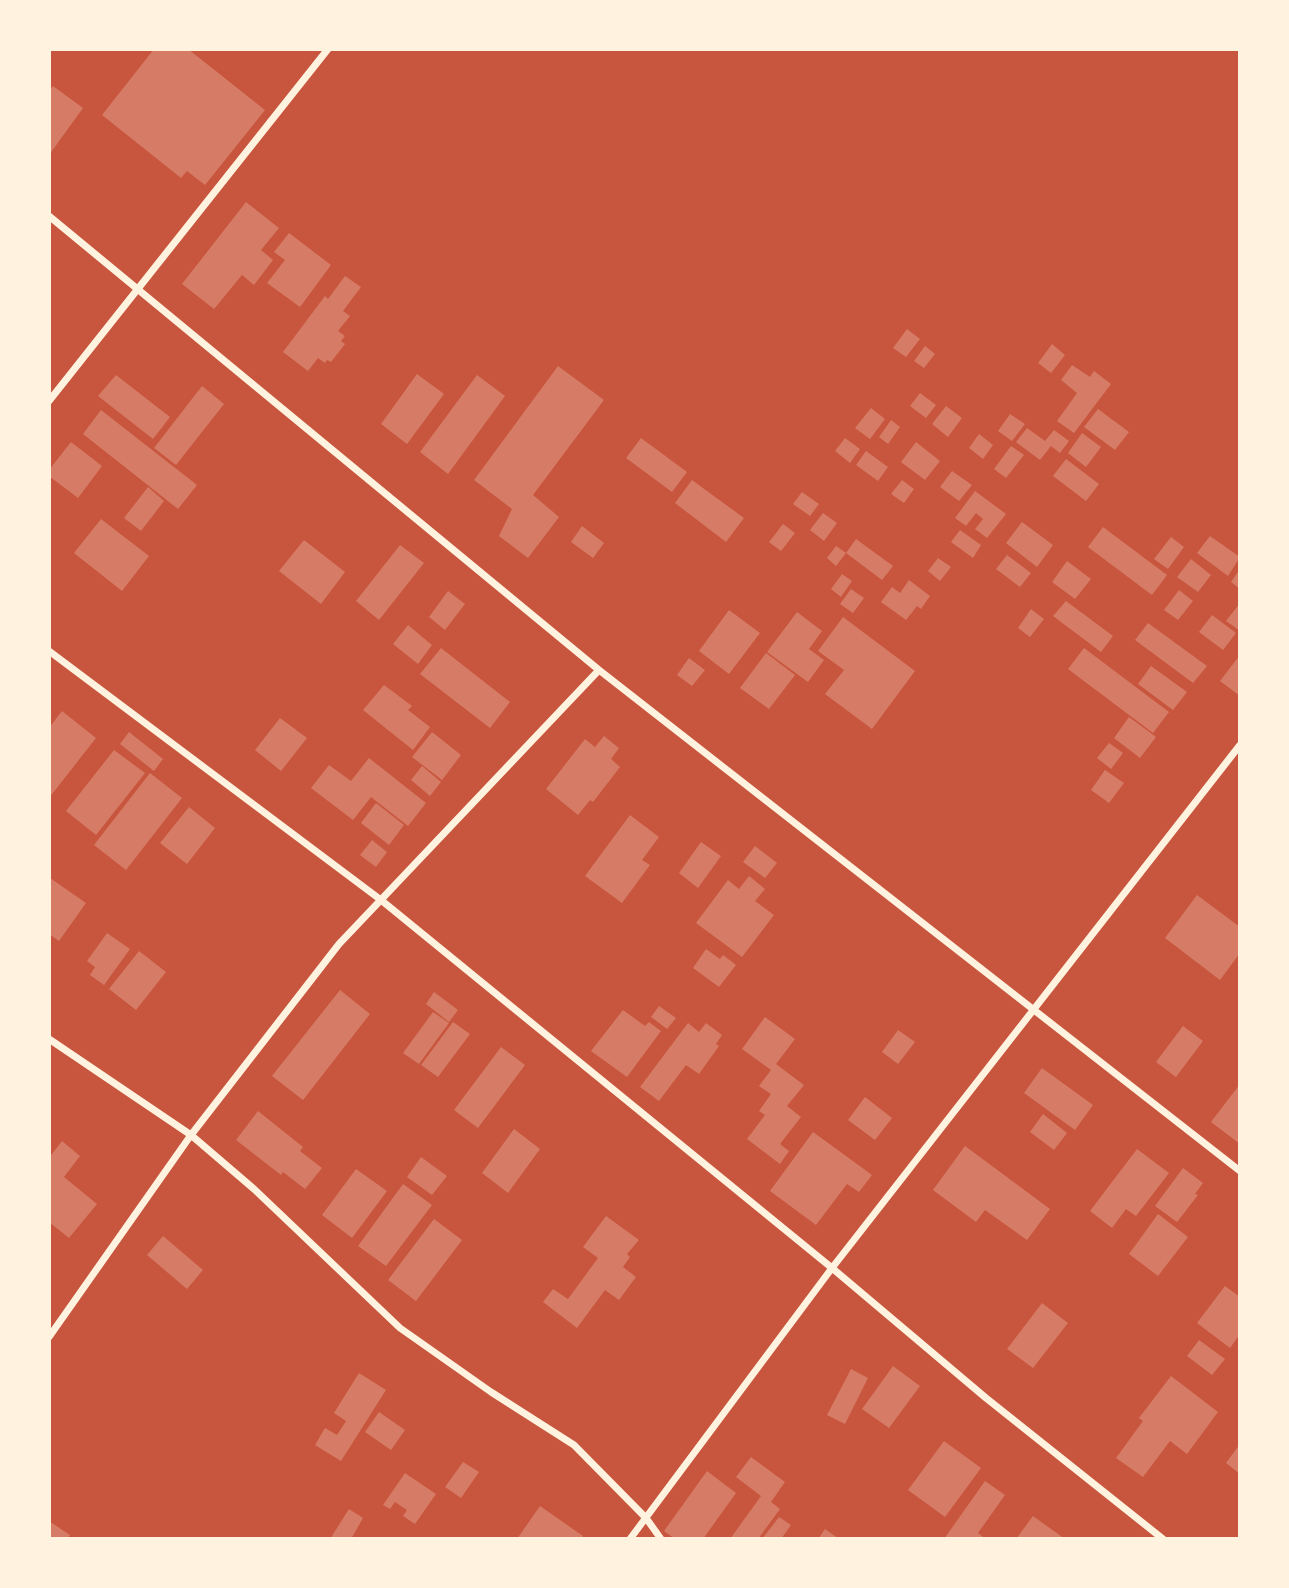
<!DOCTYPE html>
<html>
<head>
<meta charset="utf-8">
<style>
	body { margin:0 }
	#map { position:relative; width:1289px; height:1588px; overflow:hidden; background:#c8553d; font-family:Lato,sans-serif }
	canvas { display:block }
	.frame { position:absolute; inset:0; border:51px solid #fff3e0; pointer-events:none }
</style>
</head>
<body>
<div id="map">
<canvas width="1289" height="1588"></canvas>
<div class="frame"></div>
</div>
<script>
const g = document.querySelector('canvas').getContext('2d');
g.lineJoin = 'round';
function fill(path, color) { g.fillStyle = color; g.fill(path, 'evenodd'); }
function stroke(path, color, width, dash) { g.strokeStyle = color; g.lineWidth = width; g.lineCap = dash ? 'butt' : 'round'; g.setLineDash(dash || []); g.stroke(path); }
fill(new Path2D(`
	M154 49H188L265 110 205 185 187 171 181 178 102 115Z
	M53 86 83 108 49 155V91Z
	M246 202 279 228 261 250 273 260 254 285 242 275 214 309 182 284Z
	M289 233 331 265 300 307 267 283 285 260 274 252Z
	M345 276 361 287 343 311 350 316 338 331 345 336 341 341 345 344 331 362 327 360 325 363 318 358 308 371 283 352 325 296 328 299Z
	M907 329 920 339 906 357 893 348Z
	M1052 344 1065 355 1051 373 1038 363Z
	M925 346 935 354 924 368 914 361Z
	M1072 365 1090 377 1094 371 1111 384 1074 433 1057 421 1077 393 1061 380Z
	M558 366 604 400 533 495 559 517 528 558 499 536 512 509 474 480Z
	M417 374 444 394 407 444 381 424Z
	M116 375 170 417 153 439 98 396Z
	M477 375 505 396 448 474 420 452Z
	M202 386 224 404 176 465 154 448Z
	M920 393 936 405 926 418 910 406Z
	M946 406 962 418 948 437 932 424Z
	M871 408 885 419 870 439 855 428Z
	M1098 409 1129 432 1115 450 1084 427Z
	M101 410 197 485 178 509 83 434Z
	M1010 414 1025 424 1012 441 998 431Z
	M891 420 900 427 888 444 879 437Z
	M1027 428 1045 441 1054 430 1069 441 1060 453 1051 446 1040 460 1016 442Z
	M1082 433 1101 447 1086 467 1068 453Z
	M979 434 993 445 983 459 969 448Z
	M641 438 687 472 672 492 626 458Z
	M845 438 860 449 850 463 835 451Z
	M71 442 102 466 78 498 49 476V470Z
	M916 442 940 461 925 480 901 462Z
	M1011 446 1024 455 1006 478 994 469Z
	M866 451 888 467 878 481 856 465Z
	M1066 459 1099 484 1086 501 1053 476Z
	M952 471 972 485 959 501 940 487Z
	M692 480 744 518 726 542 675 503Z
	M902 480 914 489 904 503 891 494Z
	M148 487 164 501 141 531 124 518Z
	M975 491 1006 514 987 538 975 529 983 519 976 513 966 526 955 518Z
	M802 492 819 504 810 516 793 504Z
	M823 513 837 523 824 541 810 530Z
	M101 519 149 556 122 591 74 553Z
	M1022 522 1053 545 1037 567 1006 543Z
	M783 524 795 533 781 551 769 542Z
	M582 526 604 543 593 558 571 542Z
	M1103 527 1167 575 1152 595 1088 547Z
	M960 530 981 545 973 558 951 542Z
	M1210 536 1240 557 1228 576 1197 553Z
	M1171 537 1184 547 1168 569 1154 559Z
	M856 539 893 566 882 580 846 553 836 566 827 558 836 546 846 553Z
	M304 540 345 572 321 604 279 571Z
	M400 545 424 563 379 620 356 601Z
	M1007 555 1031 573 1020 587 996 569Z
	M938 558 951 567 940 581 928 571Z
	M1191 559 1211 575 1198 592 1177 577Z
	M1067 561 1091 579 1075 599 1052 582Z
	M1240 569V589L1231 582Z
	M842 574 852 581 841 597 831 589Z
	M909 580 930 596 921 609 917 606 906 620 881 602 892 587 900 593Z
	M851 589 864 598 853 613 840 604Z
	M1179 590 1193 601 1178 620 1164 610Z
	M448 591 465 604 445 630 429 617Z
	M1066 601 1113 636 1101 652 1053 616Z
	M1240 603V629L1239 630 1226 621Z
	M1031 609 1044 619 1030 637 1018 628Z
	M729 610 760 633 729 674 699 651Z
	M797 612 822 631 809 649 824 660 808 682 767 652Z
	M1212 615 1236 633 1223 650 1199 632Z
	M843 617 915 671 872 729 825 694 844 670 818 651Z
	M1148 623 1207 666 1193 683 1135 640Z
	M408 625 432 645 418 664 393 644Z
	M441 648 510 702 490 728 420 674Z
	M1084 648 1169 712 1153 733 1068 669Z
	M766 653 795 675 769 709 740 688Z
	M1240 655V696L1220 681Z
	M689 658 705 670 692 686 677 675Z
	M1151 666 1187 692 1173 710 1138 684Z
	M384 685 412 706 408 710 430 727 413 750 363 710Z
	M62 711 96 738 49 798V728Z
	M1129 717 1156 737 1140 758 1114 738Z
	M280 718 307 738 281 771 255 750Z
	M129 732 163 759 154 771 120 744Z
	M432 732 461 755 442 780 412 757Z
	M604 736 619 748 611 759 620 767 593 802 590 800 578 815 546 789 585 739 595 747Z
	M1109 743 1123 753 1111 769 1097 758Z
	M114 750 145 773 96 835 66 811Z
	M369 758 426 803 408 826 371 797 353 820 311 788 329 765 351 781Z
	M422 766 441 782 430 796 411 780Z
	M1105 770 1124 783 1109 803 1091 790Z
	M150 773 182 798 126 870 94 845Z
	M376 803 404 825 389 845 361 823Z
	M189 807 215 828 187 864 160 843Z
	M630 815 659 837 642 860 650 865 622 903 585 876Z
	M372 840 387 852 376 867 360 855Z
	M701 842 721 856 698 888 679 873Z
	M755 846 777 863 765 878 743 862Z
	M749 876 765 889 755 901 774 915 742 957 696 923 728 880 739 889Z
	M50 878 86 903 59 941 49 934Z
	M1197 895 1240 927V953L1220 980 1165 938Z
	M107 933 130 949 104 985 90 975 95 967 87 961Z
	M706 949 720 959 723 955 736 965 719 987 693 968Z
	M139 951 166 972 136 1010 109 989Z
	M340 990 370 1014 303 1100 272 1076Z
	M434 992 458 1010 449 1022 426 1004Z
	M659 1006 676 1018 667 1029 651 1017Z
	M623 1010 645 1026 649 1022 661 1031 627 1077 591 1051Z
	M433 1012 449 1023 419 1064 403 1053Z
	M765 1017 795 1039 776 1064 804 1085 787 1106 801 1117 780 1144 789 1151 780 1164 747 1139 765 1115 759 1111 771 1094 759 1086 771 1070 742 1049Z
	M453 1022 470 1034 438 1077 421 1065Z
	M688 1023 699 1032 706 1023 722 1035 716 1044 719 1046 699 1074 686 1065 659 1101 640 1087Z
	M1183 1026 1203 1041 1176 1077 1156 1062Z
	M898 1030 915 1042 898 1064 882 1052Z
	M501 1047 525 1065 478 1128 454 1110Z
	M1042 1068 1093 1105 1075 1130 1024 1093Z
	M1240 1084V1144L1211 1122Z
	M865 1097 892 1118 875 1140 848 1120Z
	M258 1111 303 1147 300 1151 322 1168 305 1189 283 1172 281 1175 236 1140Z
	M1043 1114 1067 1133 1054 1150 1030 1132Z
	M514 1129 540 1149 508 1193 482 1173Z
	M813 1132 872 1175 859 1192 847 1184 816 1225 770 1191Z
	M62 1141 80 1156 64 1177 97 1204 69 1238 49 1222V1158Z
	M965 1146 1050 1209 1027 1240 985 1210 976 1222 933 1190Z
	M1137 1149 1169 1173 1136 1216 1126 1209 1112 1228 1090 1211Z
	M421 1157 447 1176 432 1195 407 1177Z
	M1183 1168 1203 1183 1195 1194 1198 1195 1177 1222 1155 1206Z
	M356 1169 387 1191 352 1238 322 1215Z
	M403 1184 432 1205 386 1266 358 1246Z
	M1158 1214 1188 1237 1158 1276 1129 1254Z
	M606 1216 639 1240 627 1254 630 1257 623 1267 636 1277 619 1300 605 1290 577 1328 543 1302 553 1289 568 1299 598 1258 583 1247Z
	M434 1219 462 1240 416 1301 388 1280Z
	M163 1236 203 1270 187 1289 147 1255Z
	M1225 1286 1240 1297V1334L1230 1348 1197 1323Z
	M1042 1303 1068 1323 1033 1368 1007 1349Z
	M1199 1340 1225 1359 1212 1375 1187 1356Z
	M893 1366 920 1386 889 1428 862 1409Z
	M851 1369 868 1378 845 1424 827 1415Z
	M359 1373 386 1390 341 1461 315 1445 325 1428 337 1435 346 1421 334 1413Z
	M1171 1376 1218 1412 1187 1454 1170 1441 1143 1477 1116 1458 1143 1421 1139 1418Z
	M379 1412 405 1430 391 1450 365 1432Z
	M944 1441 981 1468 945 1517 908 1490Z
	M1240 1444V1474L1226 1463Z
	M751 1457 785 1482 771 1502 780 1509 758 1539H730L761 1496 736 1477Z
	M463 1462 479 1472 461 1498 445 1487Z
	M707 1471 736 1493 703 1539H675L664 1531Z
	M405 1473 436 1494 415 1524 403 1516 407 1510 395 1502 390 1509 383 1505Z
	M985 1481 1005 1495 978 1533 983 1537 982 1539H944Z
	M540 1506 583 1536 581 1539H517Z
	M349 1509 363 1518 351 1539H330Z
	M1033 1516 1065 1539H1016Z
	M779 1517 791 1525 781 1539H762Z
	M49 1521 70 1535 67 1539H49Z
	M825 1529 839 1539H818Z`), '#d67c66');
stroke(new Path2D(`
	M49 216 599 670 1240 1171
	M49 401 328 49
	M49 651 381 900 832 1268 986 1398 1163 1539
	M49 1039 191 1135 254 1189 400 1328 491 1392 574 1445 646 1518 661 1539
	M49 1337 191 1135 339 944 599 670
	M630 1539 832 1268 1240 745`), '#fff3e0', 7);
</script>
</body>
</html>
